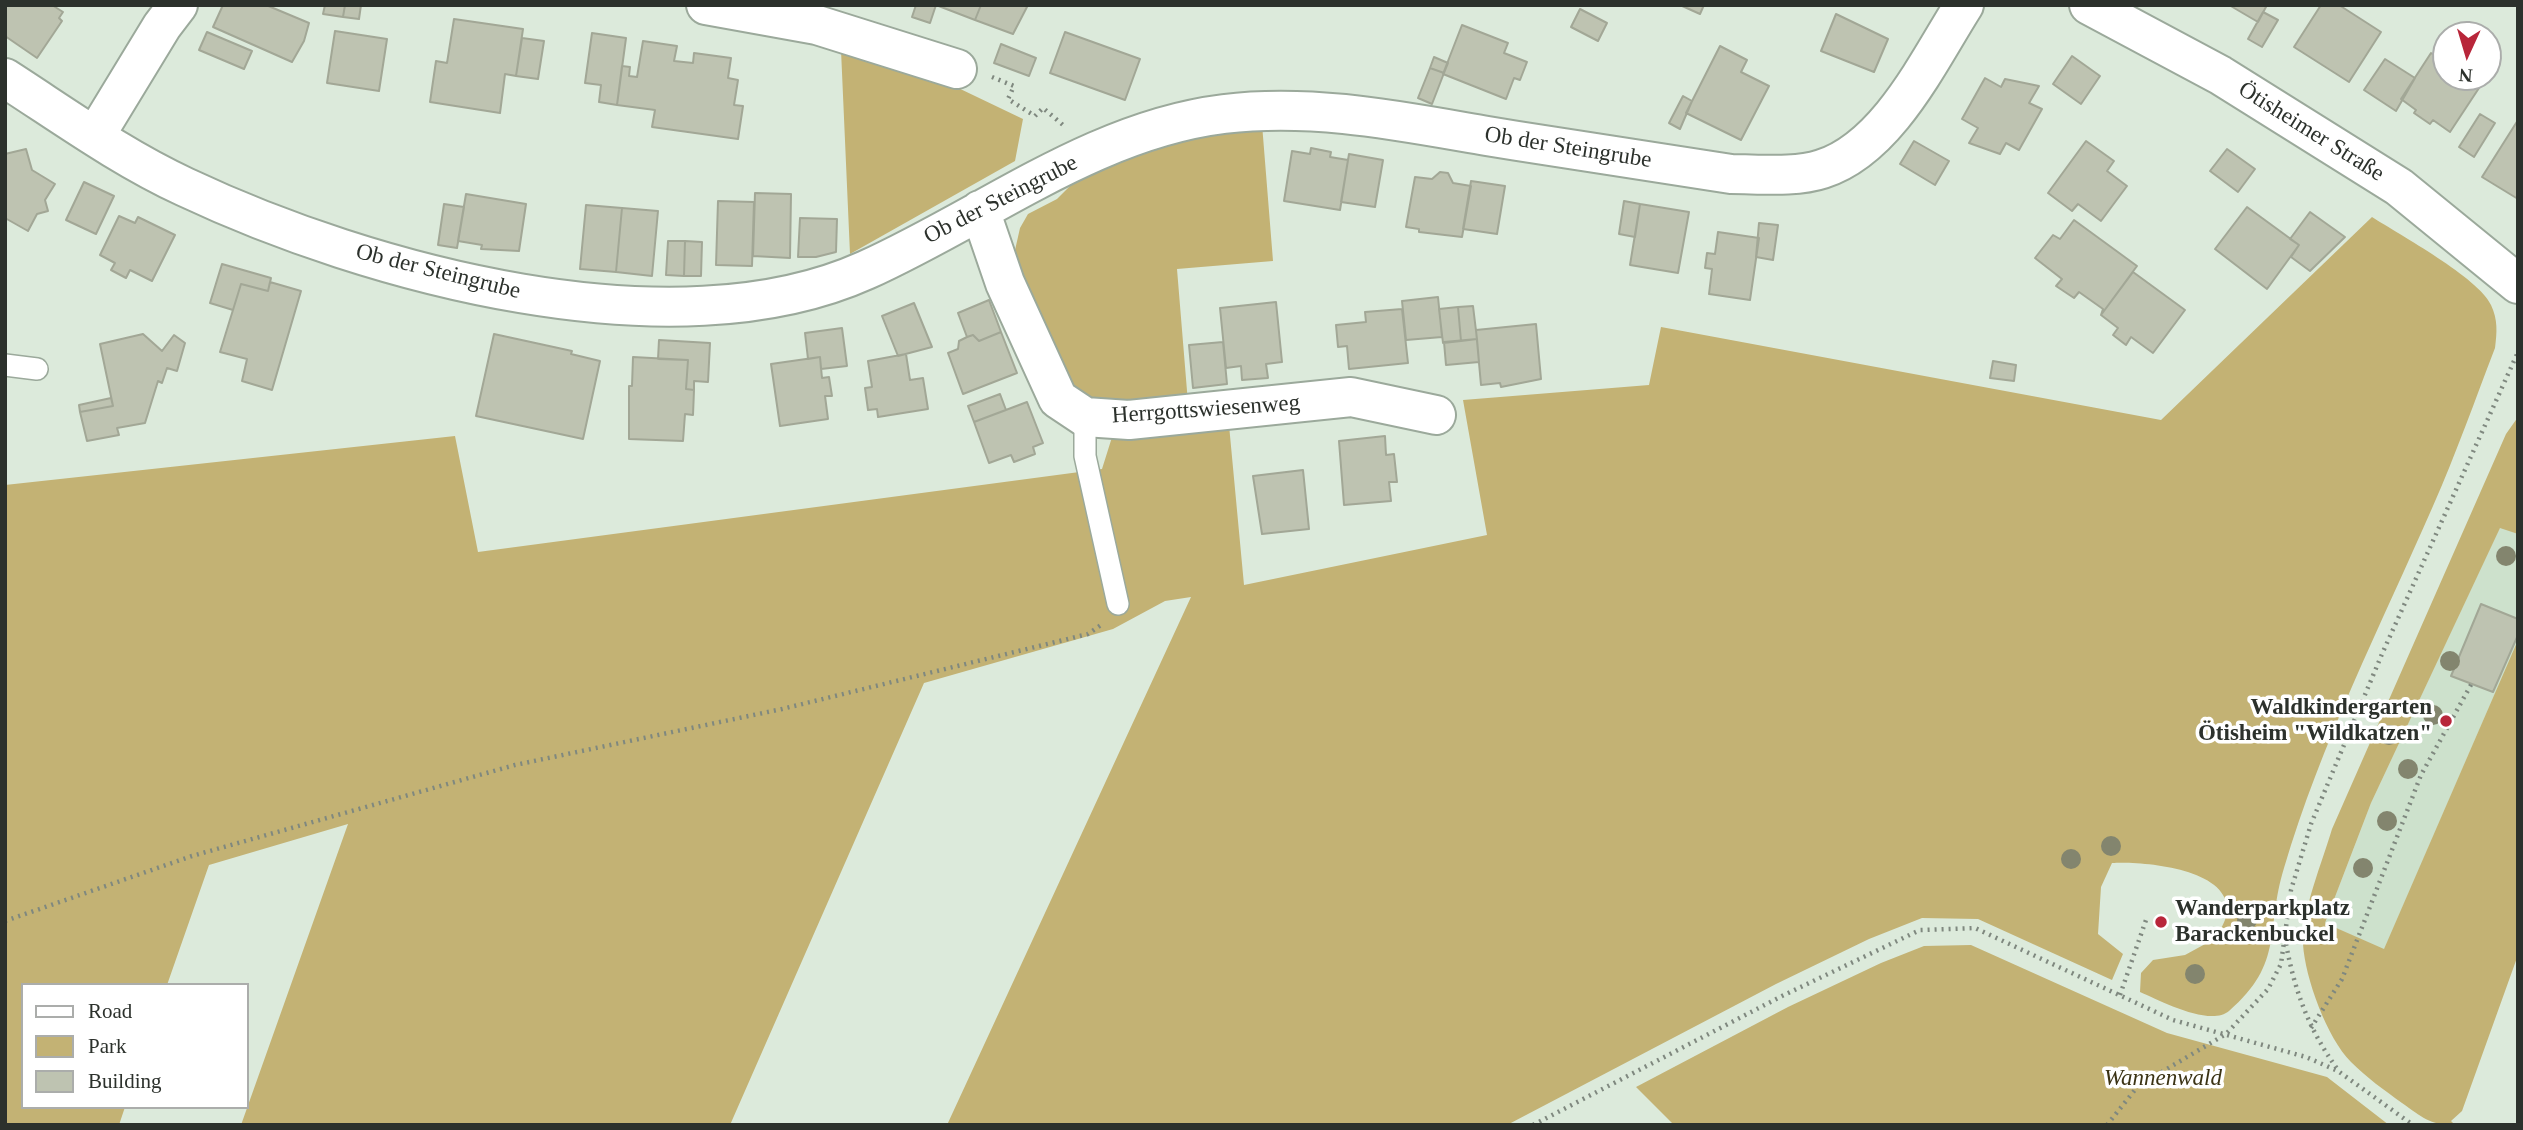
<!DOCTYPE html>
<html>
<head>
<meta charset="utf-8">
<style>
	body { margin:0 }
	#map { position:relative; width:2523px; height:1130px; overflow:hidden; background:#dceadb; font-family:Georgia,serif }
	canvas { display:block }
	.frame { position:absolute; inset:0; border:7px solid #2c312c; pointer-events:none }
	.legend { position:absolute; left:21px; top:983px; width:228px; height:126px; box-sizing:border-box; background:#fff; border:2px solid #abadab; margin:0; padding:9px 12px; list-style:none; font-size:21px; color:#2c312c }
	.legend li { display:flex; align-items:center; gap:14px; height:35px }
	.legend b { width:35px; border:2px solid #abadab }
	.north { position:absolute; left:2432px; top:21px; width:70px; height:70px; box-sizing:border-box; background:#fff; border:2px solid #abadab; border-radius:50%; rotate:184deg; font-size:19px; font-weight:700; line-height:28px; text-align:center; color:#2c312c }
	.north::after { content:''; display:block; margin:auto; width:24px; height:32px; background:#b8263a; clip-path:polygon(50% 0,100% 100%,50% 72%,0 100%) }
</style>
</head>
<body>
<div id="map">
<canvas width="2523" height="1130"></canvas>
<div class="frame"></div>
<ul class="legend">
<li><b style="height:9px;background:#fff"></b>Road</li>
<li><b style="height:19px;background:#c3b274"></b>Park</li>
<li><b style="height:19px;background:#bec3b1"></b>Building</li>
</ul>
<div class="north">N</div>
</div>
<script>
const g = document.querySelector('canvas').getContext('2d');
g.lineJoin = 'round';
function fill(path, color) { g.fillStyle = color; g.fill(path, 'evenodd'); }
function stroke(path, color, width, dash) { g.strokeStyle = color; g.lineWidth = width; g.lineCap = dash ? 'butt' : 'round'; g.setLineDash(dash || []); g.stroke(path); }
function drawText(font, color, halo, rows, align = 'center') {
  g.font = font + ' Georgia,serif'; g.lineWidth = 7; g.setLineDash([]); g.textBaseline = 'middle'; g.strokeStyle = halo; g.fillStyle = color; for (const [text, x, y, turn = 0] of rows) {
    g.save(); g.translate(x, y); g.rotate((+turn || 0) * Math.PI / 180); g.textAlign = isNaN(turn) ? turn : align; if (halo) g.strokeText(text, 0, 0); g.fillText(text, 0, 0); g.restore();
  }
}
fill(new Path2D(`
	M2500 527 2518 534V640L2384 950 2325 923 2371 803Z`), '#cde1cc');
fill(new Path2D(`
	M841 50 952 85 1023 119 1015 161 850 254Z
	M1262 124 1273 261 1177 269 1188 403 1118 409 1082 396 1061 378 1013 259 1020 228 1028 214 1057 199 1087 169 1127 150Z
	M2372 217C2400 235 2479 278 2491 305 2498 320 2497 332 2495 348 2475 400 2456 454 2433 506 2381 625 2321 743 2284 868 2265 929 2285 963 2229 1011 2210 1027 2161 1001 2140 992L2141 973 2153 960 2185 955 2218 937C2220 929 2227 919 2227 911 2230 868 2141 861 2112 863L2101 887 2098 934 2123 954 2112 980 1978 919 1922 918 1869 939 1776 984 1507 1125H947L1191 597 1165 601 1113 629 924 683 730 1125H241L348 824 209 865 167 985H23V1107H125L119 1125H5V485L455 436 478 552 1102 469 1113 434 1229 425 1244 585 1487 535 1463 400 1649 385 1661 327 2161 420Z
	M2518 417V534L2500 528 2371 803 2325 923 2384 949 2518 640V955L2462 1111 2451 1121 2455 1125C2429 1125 2422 1117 2402 1103 2384 1090 2367 1078 2351 1062 2327 1038 2305 978 2303 944 2301 913 2323 860 2332 829L2506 434Z
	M1971 945 2167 1033 2327 1077 2389 1125H1674L1636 1087 1788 1007 1881 963 1924 946Z`), '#c3b274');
const building = new Path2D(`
	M5 5H52L63 12 59 18 62 21 37 58 5 36Z
	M223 5H266L309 23 304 41 292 62 213 27Z
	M325 5H345L343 17 323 14Z
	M345 5H361L359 19 343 17Z
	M916 5H936L930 23 912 17Z
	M936 5H981L975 20Z
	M981 5H1028L1013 34 975 20Z
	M1680 5H1704L1700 14Z
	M2229 5H2267L2258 22Z
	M2321 5H2339L2381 32 2349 82 2294 47Z
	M1580 9 1607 23 1598 41 1571 27Z
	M2263 12 2278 20 2262 47 2248 39Z
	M1836 14 1888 39 1874 72 1821 51Z
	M454 19 523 29 516 76 505 74 500 113 430 102 436 61 447 63Z
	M1462 25 1508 43 1504 53 1527 62 1520 80 1514 78 1506 99 1443 74Z
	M335 31 387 39 379 91 327 83Z
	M207 32 252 51 244 69 199 50Z
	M1065 32 1140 59 1125 100 1050 73Z
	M592 33 626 38 617 105 599 102 601 85 585 83Z
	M522 38 544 41 538 79 516 76Z
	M643 41 677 46 674 61 693 63 694 53 731 58 728 78 738 80 734 105 743 106 738 139 652 127 655 110 617 105 622 66 630 67 629 76 637 77Z
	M1001 44 1036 58 1029 76 994 63Z
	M1720 46 1747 60 1741 72 1769 86 1741 140 1686 113Z
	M2431 53 2446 62V77H2468L2481 85 2450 132 2433 120 2430 124 2414 113 2416 110 2401 99Z
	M2072 56 2100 76 2081 104 2053 84Z
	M1434 57 1448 63 1444 73 1430 68Z
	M2385 59 2415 78 2396 111 2364 90Z
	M1430 68 1444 73 1432 104 1418 98Z
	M1985 78 2001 87 2005 79 2039 86 2029 103 2042 109 2019 150 2006 143 2000 154 1969 143 1978 128 1962 119Z
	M1683 96 1692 101 1680 129 1669 123Z
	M2480 114 2495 123 2474 157 2459 147Z
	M2518 120V199L2482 177Z
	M1914 141 1949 161 1935 185 1900 164Z
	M2086 141 2114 161 2107 171 2127 186 2101 221 2078 204 2072 211 2048 193Z
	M1311 148 1331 152 1330 157 1348 160 1340 210 1284 201 1292 151 1310 154Z
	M26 149 32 170 55 184 45 200 48 211 37 214 28 231 5 218V154Z
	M2227 149 2255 169 2238 192 2210 171Z
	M1349 154 1383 160 1375 207 1341 202Z
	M1440 172 1448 173 1453 183 1471 186 1462 237 1419 232V229L1406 227 1415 177 1432 179Z
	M1471 181 1505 186 1497 234 1463 229Z
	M84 182 114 196 96 234 66 220Z
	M755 193 791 194 790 258 753 256Z
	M466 194 526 204 519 251 481 249 482 245 458 241Z
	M718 201 754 202 752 266 716 265Z
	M1624 201 1640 204 1635 237 1619 234Z
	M444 204 464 207 457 248 438 245Z
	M1640 204 1689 212 1678 273 1630 265Z
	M586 205 622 208 616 272 580 269Z
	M2247 207 2299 245 2267 289 2215 249Z
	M622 208 658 211 652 276 616 272Z
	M2310 212 2345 237 2310 271 2291 257 2299 245 2290 239Z
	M119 216 135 223 138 217 175 235 152 281 130 270 126 278 111 270 115 263 100 255Z
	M800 218 837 219 836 252 816 257H798Z
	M2074 220 2137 266 2101 315 2103 309 2079 292 2074 298 2056 286 2062 279 2035 258 2053 235 2060 239Z
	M1759 223 1778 225 1773 260 1756 257Z
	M1718 232 1759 238 1750 300 1709 294 1712 269 1705 268 1707 253 1715 254Z
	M668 241H685L684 276 666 275Z
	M685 241 702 242 701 276H684Z
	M222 264 271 278 268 291 241 284 233 310 210 303Z
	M2133 272 2185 310 2153 353 2131 337 2126 345 2113 335 2118 328 2101 315Z
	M270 282 301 291 272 390 242 381 247 359 220 352 241 284 268 291Z
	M1438 297 1442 337 1406 340 1402 301Z
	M989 300 1001 332 979 341 973 335 967 337 958 313Z
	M1276 302 1282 362 1266 364 1268 378 1242 380 1241 366 1226 368 1220 308Z
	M914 303 932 347 898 356 882 316Z
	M1473 306 1477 339 1461 341 1458 307Z
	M1458 307 1461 341 1443 343 1439 309Z
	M1402 309 1408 363 1349 369 1347 346 1338 347 1336 325 1366 322 1365 312Z
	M1536 324 1541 379 1501 387 1500 383 1481 385 1476 330Z
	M842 328 847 366 821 369 820 357 808 359 805 333Z
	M1001 332 1017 373 963 394 948 353 958 349 959 341 967 337 973 335 979 341Z
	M143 334 162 351 174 335 185 343 177 371 167 368 162 383 158 381 145 423 117 428 119 435 87 441 80 412 113 406 100 344Z
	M494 334 572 351 571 354 600 361 583 439 476 416Z
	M1477 339 1479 362 1446 365 1444 342Z
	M659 340 710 343 708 382 694 381V390L686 389 688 360 658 359Z
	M1223 342 1227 384 1193 388 1189 345Z
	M906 354 910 380 923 378 928 409 878 417 877 409 868 410 865 388 872 387 868 361Z
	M633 357 688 360 686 389 694 390 693 415 685 414 683 441 629 439V386H632Z
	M820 357 822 378 829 377 832 396H825L828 419 780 426 771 364Z
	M1993 361 2016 365 2014 381 1990 378Z
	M1000 394 1006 410 974 422 968 406Z
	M111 398 113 406 80 412 79 405Z
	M1027 402 1043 443 1033 447 1035 454 1014 462 1011 455 989 463 974 422Z
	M1385 436 1386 455 1394 454 1397 482H1389L1391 501 1344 505 1339 441Z
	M1303 470 1309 529 1262 534 1253 476Z
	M2481 604 2518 619V635L2493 692 2451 676Z`);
fill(building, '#bec3b1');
stroke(building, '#a2a796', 2);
const service = new Path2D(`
	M5 365 37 369
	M1085 417V456L1118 604`);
const minor = new Path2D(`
	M706 5 817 25 957 69
	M2089 5 2220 75 2399 187 2518 284
	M5 78C64 116 122 158 185 187 367 273 673 357 866 270 984 217 1093 130 1224 114 1312 103 1400 121 1487 136 1568 149 1649 161 1731 174 1759 174 1795 178 1822 169 1888 148 1929 60 1964 5
	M95 136 162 26 178 5
	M980 210 1005 283 1058 399 1085 417 1129 420 1351 397 1436 415`);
stroke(service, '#9ba99b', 24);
stroke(minor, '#9ba99b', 42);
stroke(new Path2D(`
	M992 77 1014 86 1008 99 1035 116 1043 108 1063 125
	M5 921 192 856 515 765 782 709 1088 634 1101 625
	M2286 944C2295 992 2309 1030 2338 1070
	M2120 995 2146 920
	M2311 1028 2342 979 2421 775 2472 683
	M1533 1125 1782 996 1920 930 1975 928 2173 1020 2306 1057 2338 1071 2413 1125
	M2107 1125 2138 1086 2226 1034 2268 989 2281 964 2291 890 2311 824 2382 654 2518 352`), '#7f887f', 4.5, [2, 5]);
stroke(service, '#fff', 21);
stroke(minor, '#fff', 38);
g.fillStyle = '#83856e';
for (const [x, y] of [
	[2506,556],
	[2450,661],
	[2433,715],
	[2389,735],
	[2408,769],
	[2387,821],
	[2111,846],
	[2071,859],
	[2363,868],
	[2247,920],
	[2195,974]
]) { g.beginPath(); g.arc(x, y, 10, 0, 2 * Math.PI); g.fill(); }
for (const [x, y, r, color] of [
	[2446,721,7,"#b8263a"],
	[2161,922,7,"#b8263a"]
]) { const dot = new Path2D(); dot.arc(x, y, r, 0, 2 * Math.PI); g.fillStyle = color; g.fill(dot); stroke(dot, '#fff', 2.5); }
drawText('23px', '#2c312c', '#fff', [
	["Ötisheimer Straße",2311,132,32],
	["Ob der Steingrube",1568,148,9],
	["Ob der Steingrube",1001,200,-27],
	["Ob der Steingrube",438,272,14],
	["Herrgottswiesenweg",1206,410,-4]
]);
drawText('bold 23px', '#2c312c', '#fff', [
	["Waldkindergarten",2432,708],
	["Ötisheim \"Wildkatzen\"",2432,734],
	["Wanderparkplatz",2175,909,"left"],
	["Barackenbuckel",2175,935,"left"]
], 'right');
drawText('italic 23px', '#3b3315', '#fff', [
	["Wannenwald",2163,1079]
]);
</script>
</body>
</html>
